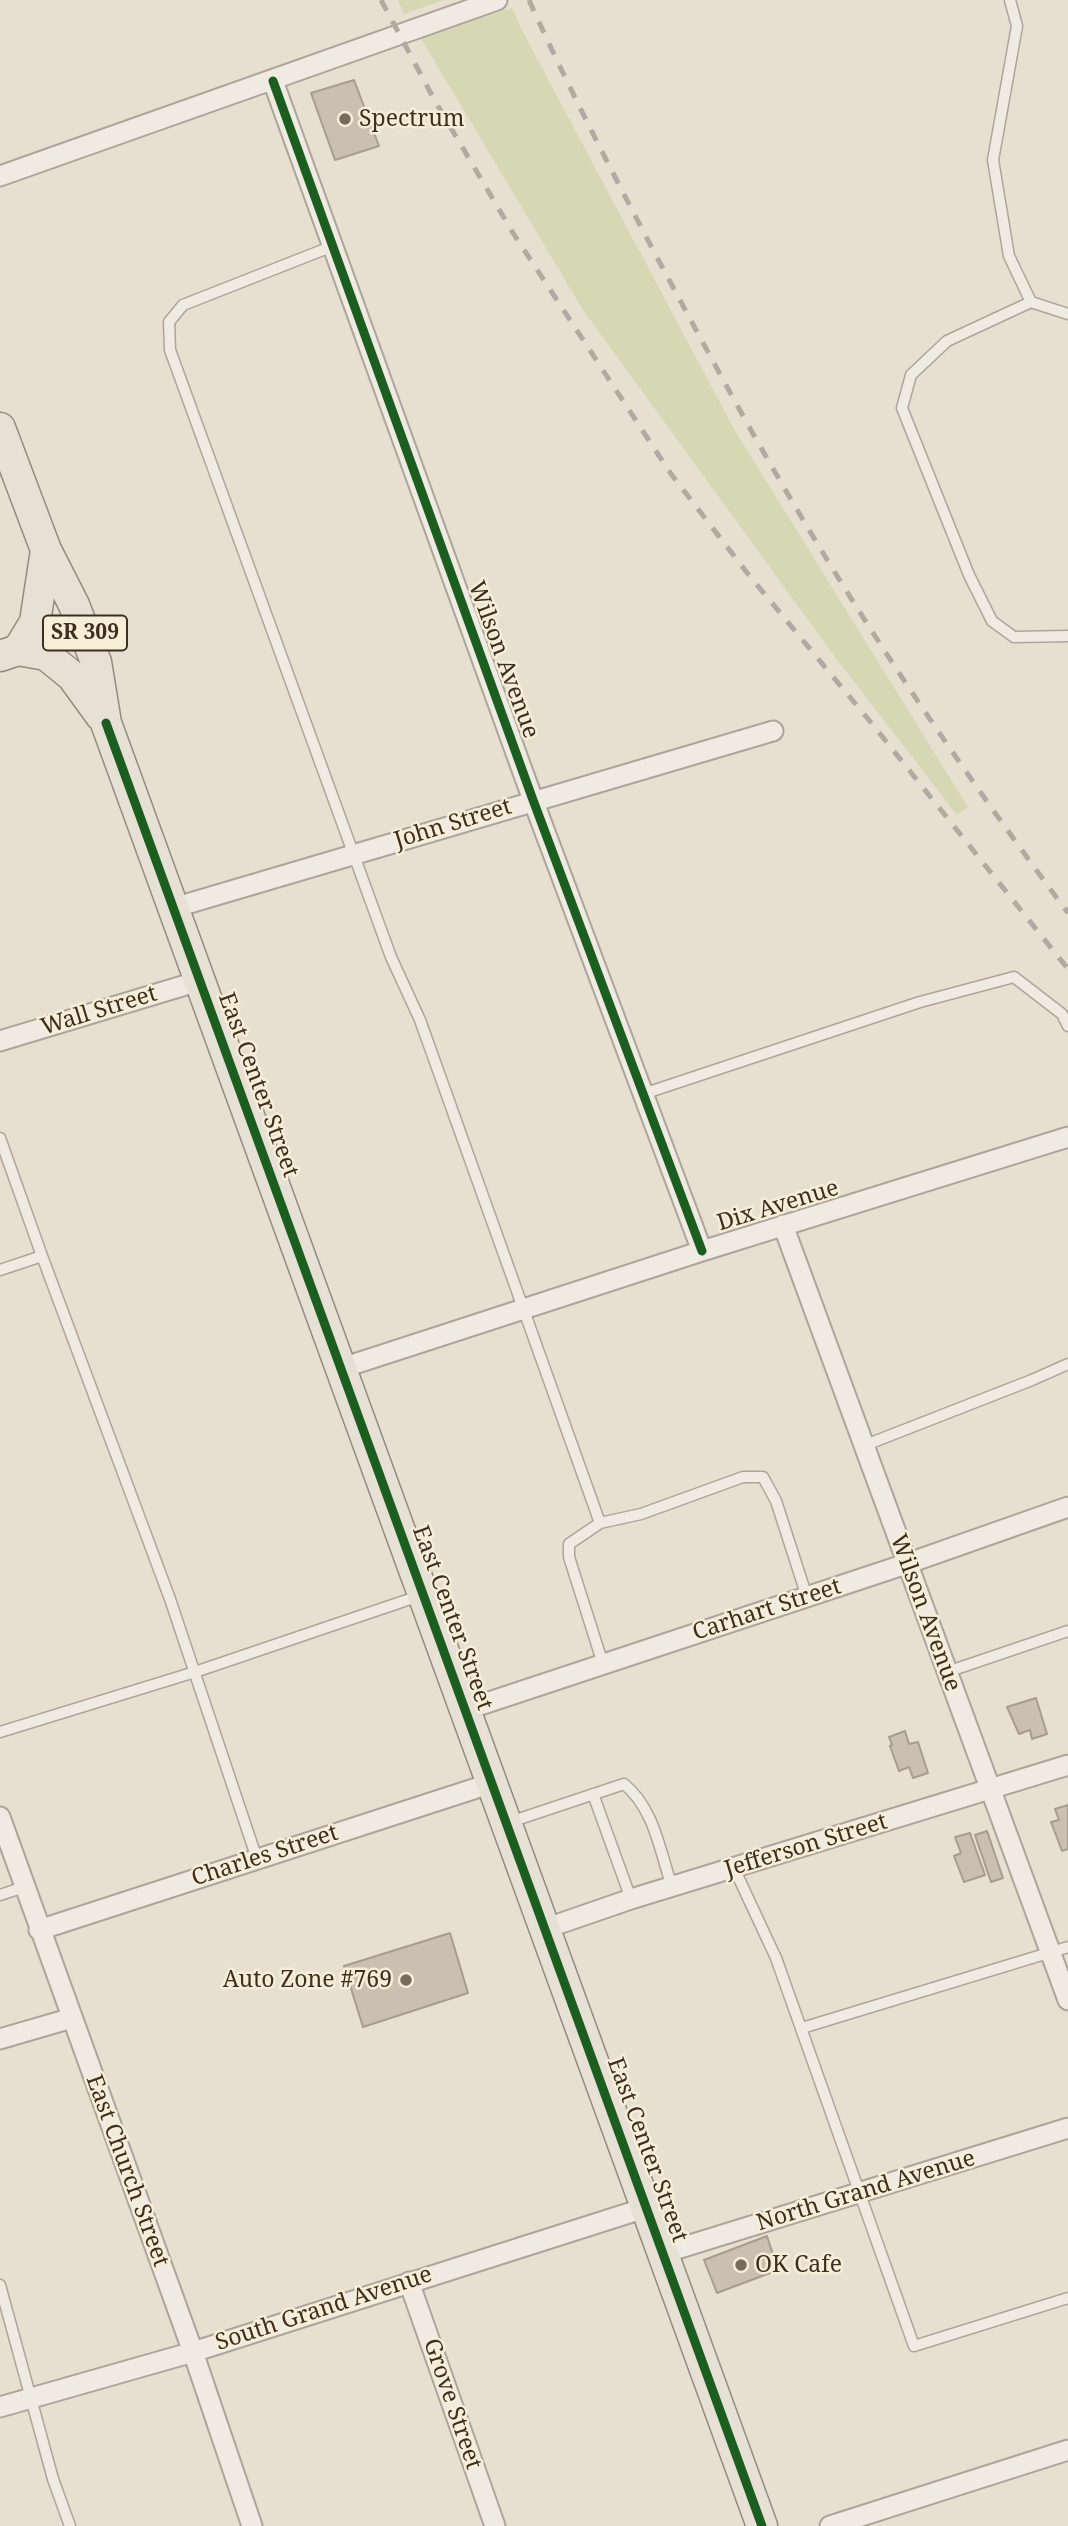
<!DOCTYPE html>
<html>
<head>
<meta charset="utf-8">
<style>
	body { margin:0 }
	canvas { display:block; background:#e7e0d1 }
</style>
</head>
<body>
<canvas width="1068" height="2526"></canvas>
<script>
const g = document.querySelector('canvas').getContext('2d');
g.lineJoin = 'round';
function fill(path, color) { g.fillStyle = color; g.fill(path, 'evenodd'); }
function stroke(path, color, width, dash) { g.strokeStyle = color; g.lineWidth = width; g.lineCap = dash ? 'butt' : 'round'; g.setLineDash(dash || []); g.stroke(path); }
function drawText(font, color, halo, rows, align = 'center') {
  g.font = font + ' "Noto Serif",serif'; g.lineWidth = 5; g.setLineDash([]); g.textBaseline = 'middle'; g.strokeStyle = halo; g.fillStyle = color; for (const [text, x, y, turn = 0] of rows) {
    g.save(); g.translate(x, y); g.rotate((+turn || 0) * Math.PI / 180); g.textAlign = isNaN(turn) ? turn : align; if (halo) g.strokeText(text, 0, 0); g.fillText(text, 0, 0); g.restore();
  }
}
fill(new Path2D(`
	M398 0H444L404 14Z
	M512 8 524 34 734 429 968 807 957 815 835 657 583 310 420 37Z`), '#d6d7b3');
const building = new Path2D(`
	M354 80 379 146 335 160 311 93Z
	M1036 1698 1047 1734 1032 1739 1030 1730 1019 1734 1007 1707Z
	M905 1731 909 1744 918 1742 928 1773 913 1778 909 1767 899 1771 890 1746 892 1745 889 1737Z
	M1068 1805V1849L1062 1851 1051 1822 1059 1820 1055 1809Z
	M987 1831 1003 1878 991 1882 975 1835Z
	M970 1833 985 1875 964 1882 954 1856 961 1853 955 1837Z
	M450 1933 468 1993 363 2027 344 1966Z
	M767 2236 778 2270 717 2293 704 2260Z`);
fill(building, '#cbbfb2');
stroke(building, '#a89c90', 2);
const lane = new Path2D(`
	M1010 0 1017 26 993 160 1009 256 1031 302 1068 314
	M333 246 183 305 169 322 170 350 391 957 420 1020 600 1523 569 1544V1557L603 1664
	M1031 302 947 341 911 375 902 408 969 575 992 621 1014 637 1068 636
	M643 1094 920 1002 1014 977 1062 1014 1068 1026
	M0 1138 42 1256 170 1599 257 1859
	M0 1270 42 1256
	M863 1446 1032 1380 1068 1364
	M600 1523 641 1514 743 1477H763L776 1501 807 1597
	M947 1672 1068 1631
	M0 1732 195 1672 419 1596
	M593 1794 631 1899
	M510 1822 624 1784C654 1808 660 1851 672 1887
	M734 1868 776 1958 914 2346 1068 2298
	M0 1895 24 1887
	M802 2028 1068 1947
	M0 2285 53 2479 70 2526`);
const street = new Path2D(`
	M273 81 533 800 702 1251
	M0 176 497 0
	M173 908 773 731
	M0 1041 199 981
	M783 1225 1068 2000
	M342 1368 702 1251 1068 1137
	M465 1710 906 1564 1068 1507
	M0 1817 193 2352 252 2526
	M544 1929 631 1899 1068 1765
	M39 1930 492 1783
	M0 2039 72 2018
	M664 2253 1068 2128
	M409 2282 495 2526
	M0 2407 193 2352 648 2207
	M830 2526 1068 2450`);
const primary = new Path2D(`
	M0 428 46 550 74 605 96 662 106 723 762 2526
	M18 650 46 655 72 676 101 716
	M0 656 18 650 35 622 46 550`);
stroke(lane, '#ada599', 13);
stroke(street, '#ada599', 23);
stroke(primary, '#928b80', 33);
stroke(lane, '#efebe3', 10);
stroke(street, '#efebe3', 19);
stroke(primary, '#e6e1d4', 30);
stroke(new Path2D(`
	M381 0 435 101 513 233 671 474 748 574 873 725 1068 969
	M529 0C569 89 614 176 660 263 702 341 744 420 789 496 873 640 969 780 1068 913`), '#afaaa2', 5, [12, 12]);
stroke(new Path2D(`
	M273 81 533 800 702 1251
	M106 723 762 2526`), '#1b5e20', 9);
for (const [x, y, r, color] of [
	[345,119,7,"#786c5e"],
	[406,1980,7,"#786c5e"],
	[741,2265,7,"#786c5e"]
]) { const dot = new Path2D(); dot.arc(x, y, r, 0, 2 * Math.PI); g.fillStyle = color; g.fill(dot); stroke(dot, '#f7eed8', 2.5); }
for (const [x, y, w] of [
	[85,633,84]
]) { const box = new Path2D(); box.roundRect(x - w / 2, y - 17.5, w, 35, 5); g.fillStyle = '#f7eed8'; g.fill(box); stroke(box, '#3d2e20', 2); }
drawText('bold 21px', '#3d2e20', null, [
	["SR 309",85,633]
]);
drawText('23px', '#3d2e20', '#f7eed8', [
	["Spectrum",359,119],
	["Auto Zone #769",392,1980,"right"],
	["OK Cafe",755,2265]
], 'left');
drawText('23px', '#3d2e20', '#f7eed8', [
	["Wilson Avenue",503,660,70],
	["John Street",453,824,-17],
	["Wall Street",99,1011,-17],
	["East Center Street",258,1085,70],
	["Dix Avenue",778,1206,-17],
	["Carhart Street",767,1610,-18],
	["Wilson Avenue",925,1613,70],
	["East Center Street",452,1618,70],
	["Jefferson Street",806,1846,-17],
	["Charles Street",265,1856,-18],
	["East Center Street",647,2150,70],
	["East Church Street",127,2171,70],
	["North Grand Avenue",866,2191,-17],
	["South Grand Avenue",324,2309,-18],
	["Grove Street",452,2404,71]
]);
</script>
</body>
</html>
